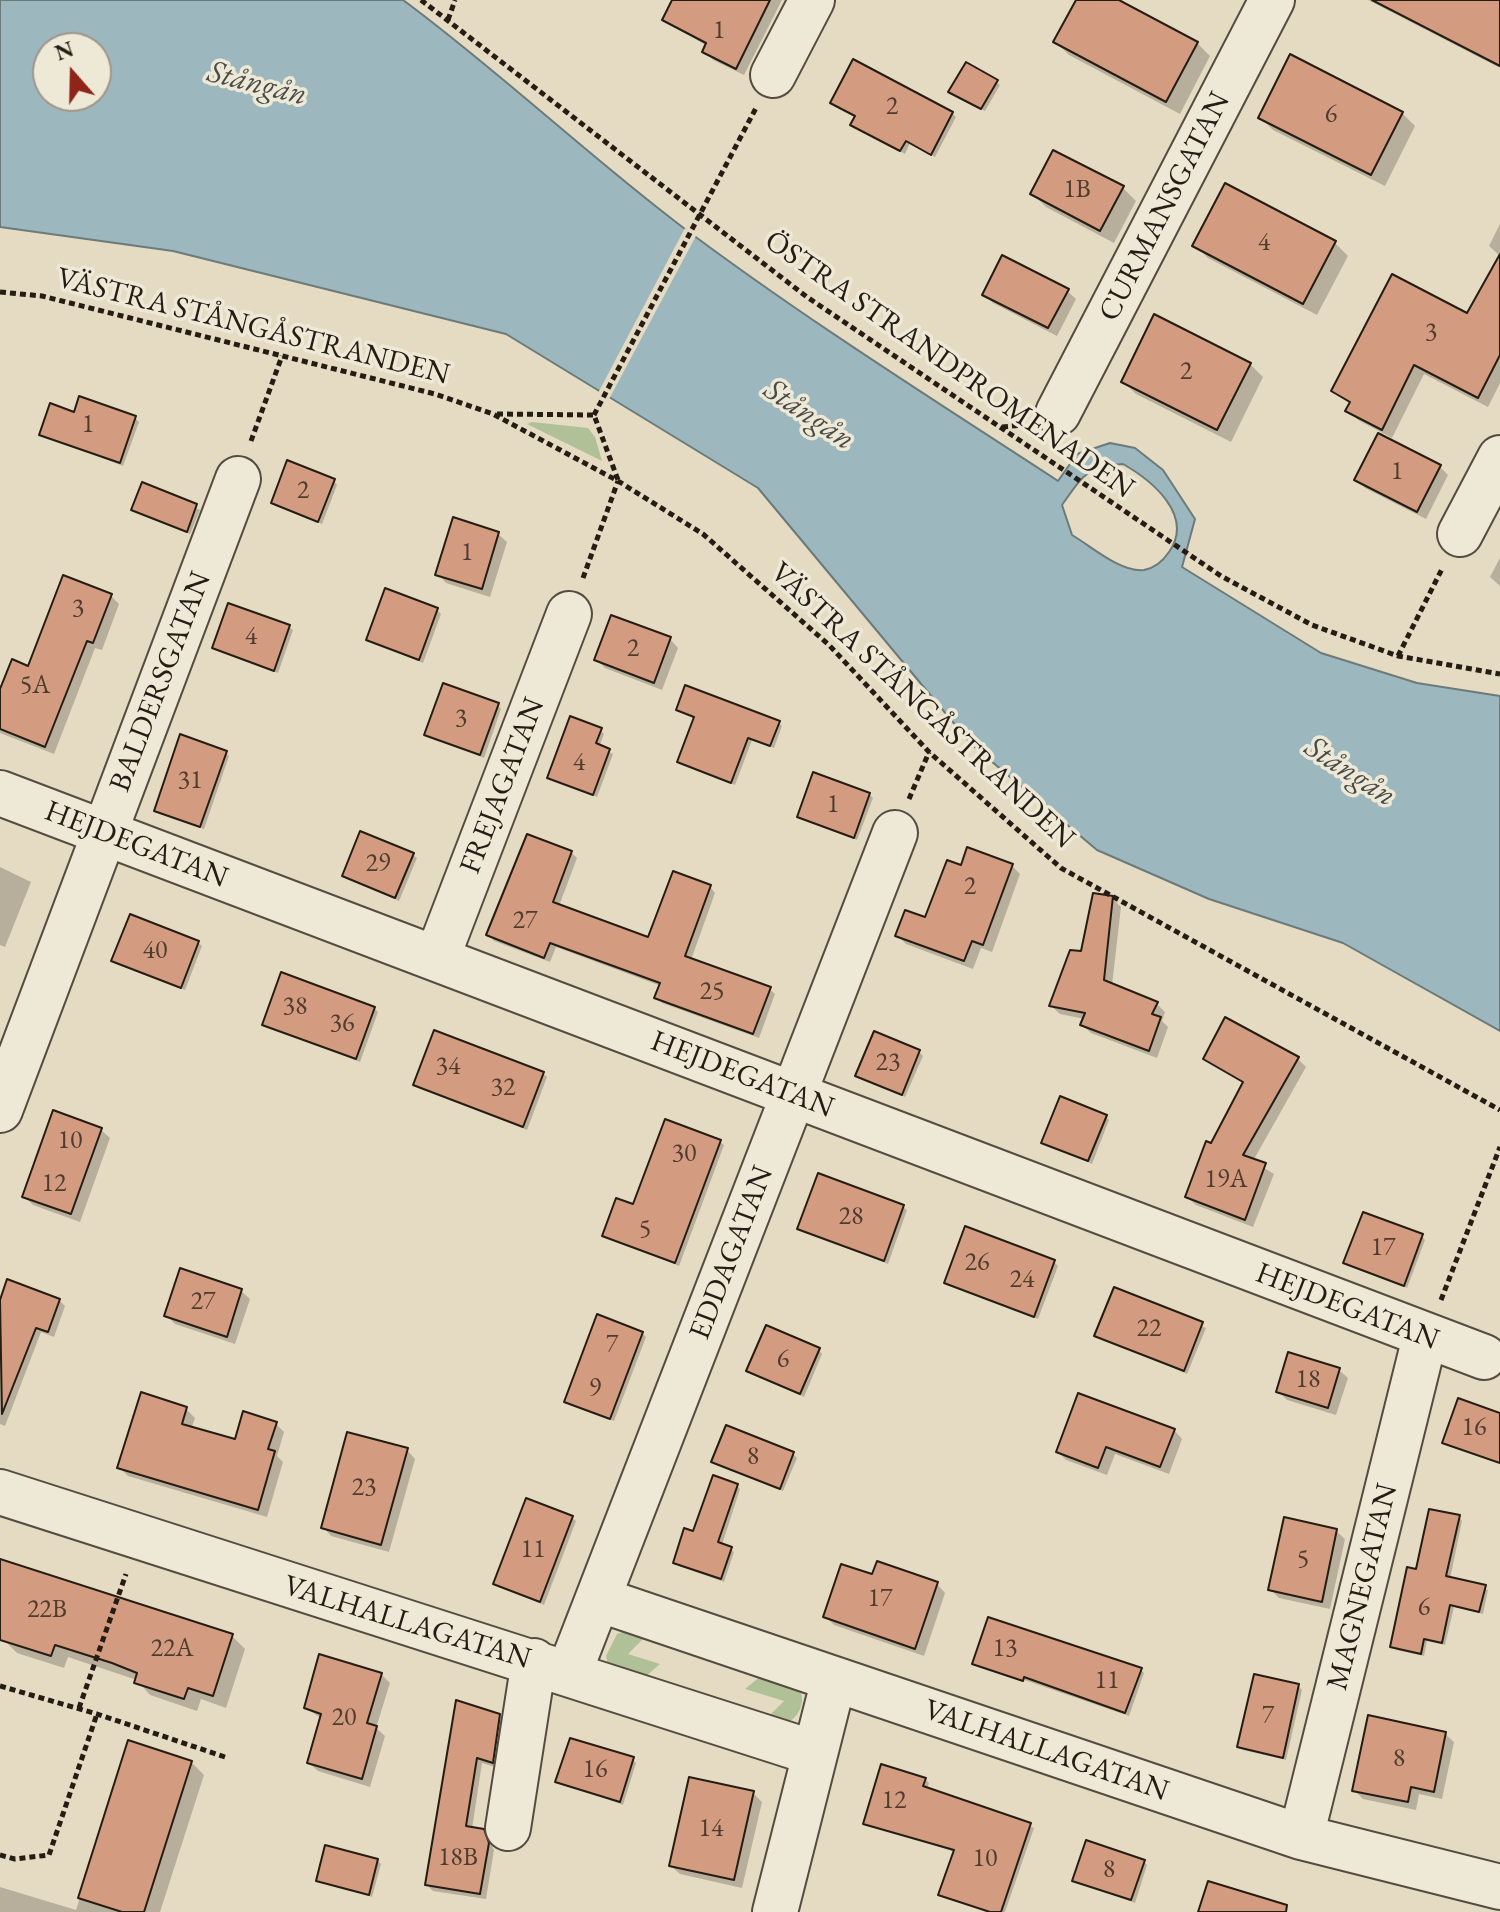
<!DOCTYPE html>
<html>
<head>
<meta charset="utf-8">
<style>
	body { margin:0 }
	#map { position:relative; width:1500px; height:1912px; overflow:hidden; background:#e5dbc2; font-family:"EB Garamond",serif }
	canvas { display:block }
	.north { position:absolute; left:32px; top:32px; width:80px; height:80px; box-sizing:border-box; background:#eee8d7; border:2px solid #9e9689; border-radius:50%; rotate:340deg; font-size:22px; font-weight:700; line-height:32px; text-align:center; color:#251c14 }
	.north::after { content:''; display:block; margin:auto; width:28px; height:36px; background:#8f2418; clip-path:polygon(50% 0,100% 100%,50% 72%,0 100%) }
</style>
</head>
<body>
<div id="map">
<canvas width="1500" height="1912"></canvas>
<div class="north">N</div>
</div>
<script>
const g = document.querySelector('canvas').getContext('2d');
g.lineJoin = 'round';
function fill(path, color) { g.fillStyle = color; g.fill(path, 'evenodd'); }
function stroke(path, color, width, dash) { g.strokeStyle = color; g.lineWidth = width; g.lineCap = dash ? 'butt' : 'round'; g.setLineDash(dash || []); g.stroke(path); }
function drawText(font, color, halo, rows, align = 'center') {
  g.font = font + ' "EB Garamond",serif'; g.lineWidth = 7; g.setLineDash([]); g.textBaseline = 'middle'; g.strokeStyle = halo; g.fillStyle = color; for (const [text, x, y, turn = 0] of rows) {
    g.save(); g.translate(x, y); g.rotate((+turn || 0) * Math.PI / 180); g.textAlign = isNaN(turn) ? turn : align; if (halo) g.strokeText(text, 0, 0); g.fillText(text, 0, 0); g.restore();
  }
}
fill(new Path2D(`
	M532 422 588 428 595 437 602 461 527 424Z
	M628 1630 649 1633 628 1654 660 1664 638 1683 609 1669 606 1656 617 1634Z
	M767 1671C775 1675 790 1678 796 1685 810 1698 798 1722 782 1724 776 1725 768 1724 762 1723L784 1701 745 1689Z`), '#b0c197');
const water = new Path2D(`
	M0 0H403C499 71 586 154 681 226 802 317 931 398 1058 481L1077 454 1110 443 1135 448 1163 470 1195 519 1182 567 1321 653 1417 683 1500 696V1031L1343 943 1209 899 1097 850 972 745 758 488 506 334 173 251 0 227ZM48 48H96V96H48ZM1123 464C1151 480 1195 515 1169 552 1163 561 1155 568 1144 570 1121 573 1091 546 1072 535L1062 505C1082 477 1086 466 1123 464Z`);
fill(water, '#9cb8be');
stroke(water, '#6c7a7a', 2);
fill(new Path2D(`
	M685 228 697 234 608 401 597 395Z`), '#e5dbc2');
fill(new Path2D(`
	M675 0H782L744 75 713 60 705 51 707 46 664 20Z
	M1078 0H1115L1197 43 1210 56 1180 114 1069 55 1056 42Z
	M1368 0H1500V68Z
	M996 82 1000 85 985 111 954 95Z
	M952 113 956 117 935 157 910 143 905 154 856 128Z
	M1402 113 1415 126 1385 186 1273 130 1260 117Z
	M1123 188 1136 201 1114 243 1046 207 1033 194Z
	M1500 224V256L1489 246Z
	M1335 243 1348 256 1317 315 1208 258 1195 245Z
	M1500 258V383L1488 407 1424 374 1392 438 1358 420 1348 410 1351 405 1333 391 1468 316Z
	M1067 291 1076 299 1057 336 993 303 984 294Z
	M1250 364 1263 377 1231 442 1136 394 1123 381Z
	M135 418 139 422 123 466 41 434Z
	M1440 467 1448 475 1426 519 1365 488 1356 479Z
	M334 481 337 485 322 524 273 502Z
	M143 485 200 510 190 534 133 510Z
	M498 534 507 542 490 597 446 583 438 574Z
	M1500 558V586L1490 577Z
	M111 596 119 604 102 650 95 648 54 754 0 733V694Z
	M437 610 441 614 423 663 368 640Z
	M289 627 293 630 278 673 214 648Z
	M670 639 678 648 662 690 605 668 597 660Z
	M498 705 501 709 484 758 427 734Z
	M678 710 778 722 782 726 774 748 752 740 735 785 679 762 695 719Z
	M600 730 604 734 599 747 613 754 597 797 549 777Z
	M226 753 229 756 204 829 156 810Z
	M869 794 873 798 857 840 799 817Z
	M571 852 577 858 559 906 650 939 710 887 715 893 691 960 769 989 775 994 759 1038 662 1003 657 997 661 986 556 947 550 962 494 941 489 935Z
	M413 855 417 858 399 901 344 875Z
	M1012 866 1020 874 992 952 981 948 973 969 906 944 897 935 927 920 962 868Z
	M0 867 31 882 5 947 0 945Z
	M1112 898 1121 907 1112 985 1156 1003 1165 1012 1162 1021 1168 1027 1157 1058 1091 1033 1082 1025 1085 1019 1060 1014 1051 1006Z
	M198 943 202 946 185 990 113 960Z
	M374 1008 378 1012 360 1062 265 1024Z
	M919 1052 923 1056 905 1097 858 1075Z
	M1205 1059H1298L1306 1067 1253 1161 1274 1174 1253 1227 1196 1205 1187 1197 1244 1084Z
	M543 1074 547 1077 527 1130 415 1084Z
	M1105 1116 1109 1120 1092 1164 1044 1142Z
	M101 1130 110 1138 80 1222 33 1205 24 1196Z
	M720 1142 724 1145 679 1266 604 1235Z
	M903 1207 907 1210 888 1264 799 1228Z
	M1422 1236 1425 1240 1407 1288 1346 1262Z
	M1054 1262 1058 1266 1038 1319 947 1282Z
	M9 1282 59 1300 65 1306 54 1337 41 1332 5 1426 0 1424V1306Z
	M1115 1289 1206 1328 1187 1374 1097 1335Z
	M241 1291 250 1299 235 1344 175 1324 166 1315Z
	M642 1333 646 1337 614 1421 566 1401Z
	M819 1350 822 1354 804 1397 748 1371Z
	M1339 1370 1348 1378 1336 1415 1287 1400 1279 1392Z
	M186 1409 195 1418 191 1429 237 1441 276 1424 284 1432 277 1456 283 1462 267 1517 128 1476 119 1467Z
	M1500 1415V1464L1444 1443Z
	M1174 1430 1182 1439 1169 1474 1115 1454 1107 1475 1066 1460 1058 1452Z
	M407 1450 415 1459 389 1552 331 1536 323 1527Z
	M793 1454 797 1458 783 1491 713 1461Z
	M737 1486 740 1489 722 1545 734 1552 724 1582 679 1566 675 1562 695 1534Z
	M1459 1517 1462 1521 1450 1579 1488 1590 1483 1614 1454 1607 1445 1645 1427 1641 1424 1656 1396 1650 1392 1646 1418 1572Z
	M572 1518 576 1521 544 1605 495 1583Z
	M1336 1531 1345 1539 1330 1609 1279 1598 1270 1589Z
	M0 1563 232 1636 245 1649 226 1708 201 1699 197 1711 150 1695 137 1680 68 1657 64 1668 17 1653 0 1636Z
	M873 1577 937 1584 945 1593 924 1656 834 1625 825 1616Z
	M975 1663 1140 1669 1144 1673 1129 1716Z
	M381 1674 390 1683 376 1728 385 1736 370 1787 318 1771 309 1763 322 1719 306 1708Z
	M1298 1686 1302 1690 1286 1760 1243 1750 1240 1747Z
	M458 1702 499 1716 505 1722 498 1768 482 1763 472 1829 483 1831 494 1850 486 1899 433 1891 427 1885Z
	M1445 1734 1454 1742 1442 1799 1419 1794 1416 1810 1363 1799 1354 1790Z
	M129 1743 191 1762 204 1775 160 1912H0V1887L76 1910Z
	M632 1759 636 1763 623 1805 558 1781Z
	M925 1779 929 1783 927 1790 1034 1828 1005 1912H986L941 1894 955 1852 865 1823Z
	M753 1793 762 1802 742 1888 680 1874 671 1866Z
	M377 1860 381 1864 372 1897 318 1880Z
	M1143 1861 1147 1865 1135 1903 1075 1881Z`), '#0003');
const building = new Path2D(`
	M672 0H770L736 69 702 52 706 43 662 20Z
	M1076 0H1119L1198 42 1166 102 1053 42Z
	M1372 0H1500V66Z
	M1290 54 1403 112 1371 175 1258 118Z
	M853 59 953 112 931 155 906 141 900 151 850 125 855 116 830 103Z
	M966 62 998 80 981 109 948 92Z
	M1053 150 1124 186 1100 231 1030 194Z
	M1225 183 1336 241 1303 304 1192 246Z
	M1500 254V355L1478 398 1414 365 1382 430 1345 411 1350 402 1331 391 1392 274 1467 313Z
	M1002 255 1069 289 1048 328 982 295Z
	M1154 314 1251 363 1217 430 1121 382Z
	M79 396 136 416 120 463 39 435 50 403 74 412Z
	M1378 433 1441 465 1417 512 1354 480Z
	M287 460 335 479 318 522 271 503Z
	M142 482 197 504 187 532 131 510Z
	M453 517 499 532 482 589 435 575Z
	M63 575 112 594 93 643 87 641 45 747 0 729V689L12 659 28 666Z
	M385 588 438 608 419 660 366 640Z
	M228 603 290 625 274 671 212 648Z
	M611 615 671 637 654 683 594 660Z
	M443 683 499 703 480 755 424 735Z
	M685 685 780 721 770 746 748 738 731 783 677 762 694 717 676 710Z
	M570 716 602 728 596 743 610 749 593 795 547 778Z
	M180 734 227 751 200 827 154 811Z
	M813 772 870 793 854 838 797 817Z
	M360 831 414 853 395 898 342 876Z
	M527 834 572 851 553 902 648 937 673 871 711 885 685 956 771 987 753 1034 654 998 660 983 550 943 544 958 486 935Z
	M967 847 1013 864 983 945 972 941 964 961 895 936 905 910 925 917 947 860 961 865Z
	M1093 893 1113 896 1104 980 1158 1002 1152 1014 1161 1017 1149 1051 1080 1025 1085 1013 1049 1006 1070 950 1081 951Z
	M130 914 199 941 181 988 111 961Z
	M281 972 375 1007 356 1059 262 1025Z
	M1225 1017 1299 1057 1243 1155 1266 1163 1245 1220 1185 1197 1206 1141 1211 1143 1243 1082 1203 1059Z
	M434 1030 544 1072 523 1127 413 1085Z
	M874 1031 920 1050 902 1095 855 1076Z
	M1060 1096 1107 1115 1088 1161 1041 1143Z
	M53 1110 102 1128 71 1214 22 1197Z
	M665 1119 721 1140 675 1263 602 1236 616 1198 633 1204Z
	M818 1173 904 1205 884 1261 797 1229Z
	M1363 1212 1423 1234 1404 1286 1343 1263Z
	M965 1226 1055 1260 1034 1317 944 1283Z
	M180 1268 242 1289 227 1337 164 1316Z
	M7 1279 60 1299 48 1332 36 1328 2 1414 0 1300Z
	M1114 1287 1203 1322 1184 1371 1094 1336Z
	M597 1314 643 1332 610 1419 564 1402Z
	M766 1325 820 1348 800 1394 746 1371Z
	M1288 1352 1340 1368 1328 1408 1276 1392Z
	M141 1392 187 1407 182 1424 235 1439 243 1411 277 1422 268 1449 275 1451 258 1510 117 1468Z
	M1078 1393 1175 1429 1160 1467 1106 1447 1098 1468 1056 1452Z
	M1458 1398 1500 1413V1463L1442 1443Z
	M726 1425 794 1452 780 1489 711 1462Z
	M347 1432 408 1448 381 1545 321 1528Z
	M713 1475 738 1484 718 1542 732 1547 721 1579 673 1563 684 1528 693 1531Z
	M526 1498 573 1516 540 1602 493 1584Z
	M1429 1509 1460 1515 1446 1576 1486 1585 1479 1612 1450 1605 1442 1643 1424 1639 1421 1654 1390 1647 1407 1567 1416 1569Z
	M1284 1517 1337 1529 1322 1602 1268 1590Z
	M0 1559 233 1634 213 1696 188 1688 184 1699 134 1683 137 1673 112 1663 55 1645 51 1656 0 1640Z
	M877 1561 938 1582 915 1649 823 1617 841 1564 872 1574Z
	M988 1617 1142 1668 1125 1713 1024 1677 1023 1681 972 1664Z
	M319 1654 382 1673 367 1723 377 1726 362 1779 307 1763 321 1714 304 1708Z
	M1254 1674 1299 1684 1283 1758 1237 1747Z
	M456 1700 500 1714 493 1763 477 1758 466 1826 484 1829 489 1843 480 1894 425 1885Z
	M1368 1715 1446 1732 1434 1792 1411 1787 1408 1802 1352 1791Z
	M570 1738 634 1757 620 1802 555 1782Z
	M128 1740 192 1761 144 1912H122L78 1898Z
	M881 1764 926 1778 923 1786 1031 1823 1001 1912H990L938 1895 954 1850 863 1824Z
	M689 1777 754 1791 734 1880 669 1866Z
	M1086 1840 1145 1860 1131 1900 1072 1881Z
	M325 1845 378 1859 369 1895 316 1881Z
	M1208 1881 1287 1905 1286 1912H1198Z`);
fill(building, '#d39c80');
stroke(building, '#251c14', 2);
const minor = new Path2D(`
	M773 75 812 0
	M1058 413 1272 0
	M1460 534 1500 458
	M0 793 1484 1357
	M437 958 569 614
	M0 1110 238 479
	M0 1492 814 1753
	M598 1599 1301 1837 1500 1887
	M569 1673 895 833
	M508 1828 534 1661
	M1301 1837 1425 1337
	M775 1912 834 1679`);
stroke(minor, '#554c40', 48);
stroke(new Path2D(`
	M421 0 807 297 1221 576 1312 625 1398 656 1500 674
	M448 20 455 0
	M0 292 42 296 435 394 493 414 618 481 703 534 829 645 929 752 1061 868 1500 1110
	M497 414 594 415 618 480
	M594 415 756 108
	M1002 427 1024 425
	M251 441 282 356
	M583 578 618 481
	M1398 656 1443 567
	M909 799 929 752
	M1441 1300 1500 1147
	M0 1686 97 1714 225 1757
	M79 1708 126 1574
	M0 1855 15 1859 49 1855 97 1714`), '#251c14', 5, [6, 4]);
stroke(minor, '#eee8d7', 44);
drawText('26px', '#503c2f', null, [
	["1",719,31],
	["2",892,107],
	["6",1331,115],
	["1B",1077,190],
	["4",1264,243],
	["3",1431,333],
	["2",1186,372],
	["1",88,425],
	["1",1397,472],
	["2",303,491],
	["1",467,553],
	["3",78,609],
	["4",251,637],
	["2",633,649],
	["5A",35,686],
	["3",461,719],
	["4",579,763],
	["31",190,781],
	["1",833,805],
	["29",378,864],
	["2",970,887],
	["27",525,921],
	["40",155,951],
	["25",712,992],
	["38",295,1007],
	["36",342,1024],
	["23",888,1063],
	["34",448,1067],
	["32",503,1088],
	["10",70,1141],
	["30",684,1154],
	["19A",1226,1180],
	["12",54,1184],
	["28",851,1217],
	["5",645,1230],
	["17",1383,1248],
	["26",977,1263],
	["24",1022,1280],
	["27",203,1302],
	["22",1149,1329],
	["7",612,1345],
	["6",783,1360],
	["18",1308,1380],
	["9",595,1389],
	["16",1474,1428],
	["8",753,1457],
	["23",364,1488],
	["11",533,1550],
	["5",1303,1560],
	["17",880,1599],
	["6",1424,1608],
	["22B",47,1610],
	["22A",172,1649],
	["13",1005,1649],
	["11",1107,1681],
	["7",1268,1716],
	["20",344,1718],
	["8",1399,1759],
	["16",595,1770],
	["12",894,1801],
	["14",711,1829],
	["18B",458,1858],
	["10",985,1859],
	["8",1109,1870]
]);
drawText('30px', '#251c14', '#eee8d7', [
	["CURMANSGATAN",1165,207,-63],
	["VÄSTRA STÅNGÅSTRANDEN",253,327,14],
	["ÖSTRA STRANDPROMENADEN",949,365,35],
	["BALDERSGATAN",161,682,-69],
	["VÄSTRA STÅNGÅSTRANDEN",922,706,43],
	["FREJAGATAN",503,786,-69],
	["HEJDEGATAN",136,845,21],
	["HEJDEGATAN",742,1075,21],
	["EDDAGATAN",732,1253,-69],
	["HEJDEGATAN",1347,1307,21],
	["MAGNEGATAN",1363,1587,-76],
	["VALHALLAGATAN",407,1623,17],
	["VALHALLAGATAN",1046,1751,19]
]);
drawText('italic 32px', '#494b47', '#eee8d7', [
	["Stångån",257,84,14],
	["Stångån",809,415,34],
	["Stångån",1350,772,33]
]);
</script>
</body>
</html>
